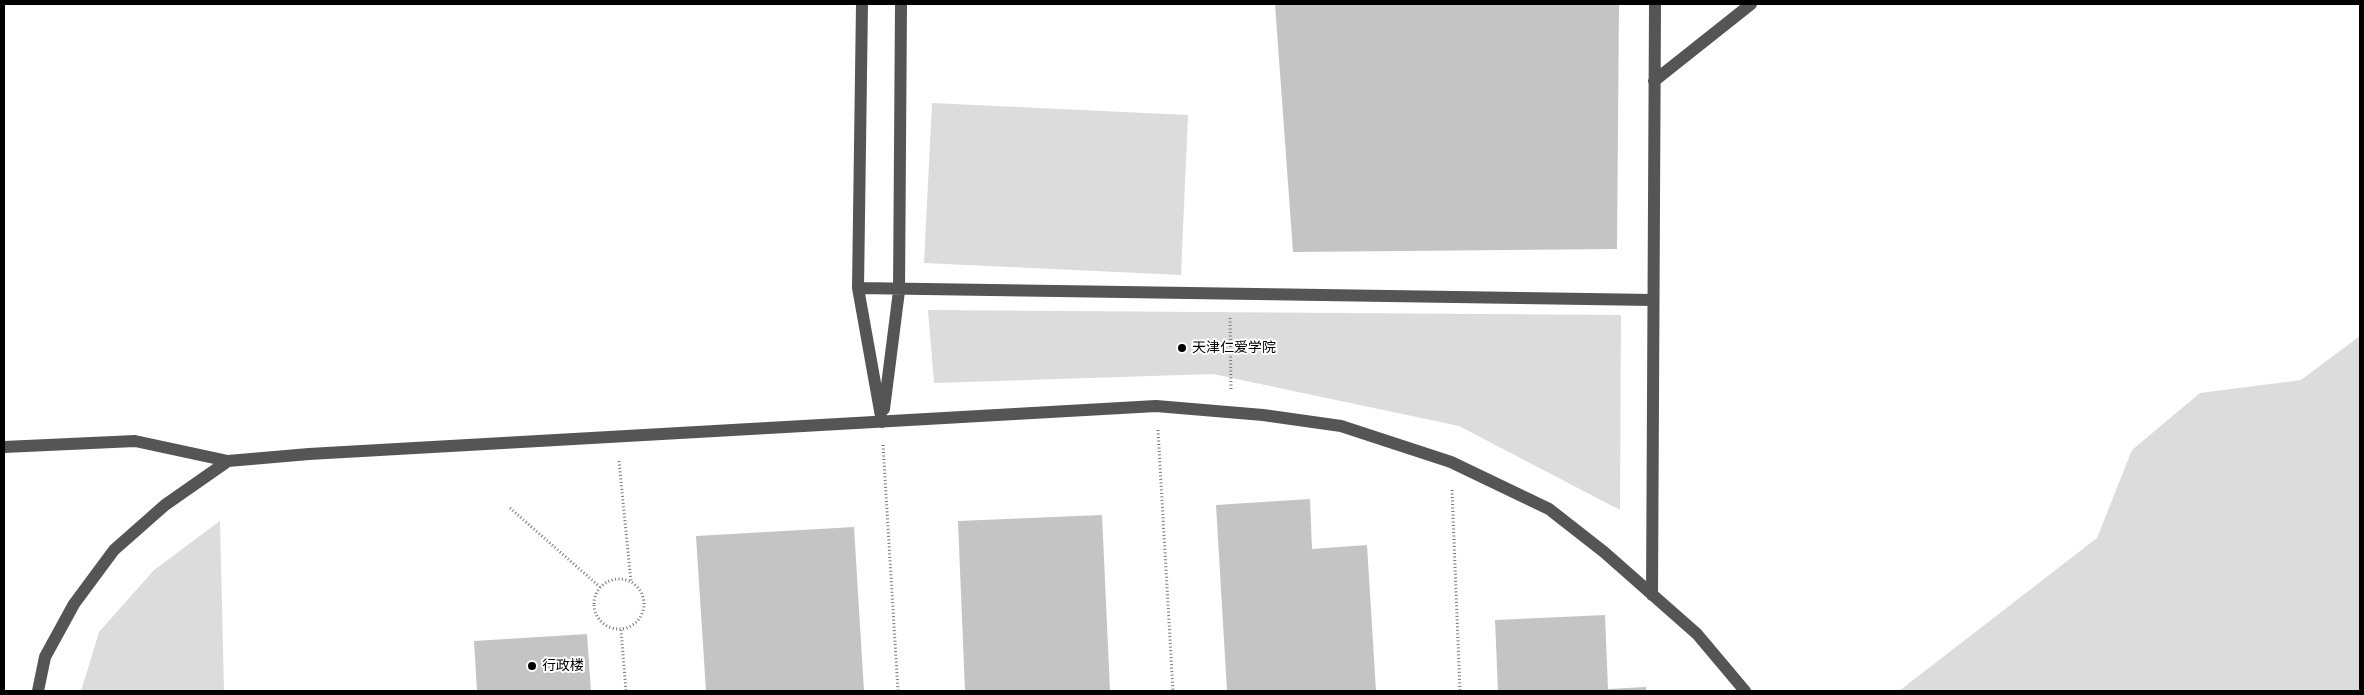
<!DOCTYPE html>
<html>
<head>
<meta charset="utf-8">
<style>
	body { margin:0 }
	#map { position:relative; width:2364px; height:695px; overflow:hidden; background:#fff; font-family:"Public Sans",sans-serif }
	canvas { display:block }
	.frame { position:absolute; inset:0; border:5px solid #000; pointer-events:none }
</style>
</head>
<body>
<div id="map">
<canvas width="2364" height="695"></canvas>
<div class="frame"></div>
</div>
<script>
const g = document.querySelector('canvas').getContext('2d');
g.lineJoin = 'round';
function fill(path, color) { g.fillStyle = color; g.fill(path, 'evenodd'); }
function stroke(path, color, width, dash) { g.strokeStyle = color; g.lineWidth = width; g.lineCap = dash ? 'butt' : 'round'; g.setLineDash(dash || []); g.stroke(path); }
function drawText(font, color, halo, rows, align = 'center') {
  g.font = font + ' "Public Sans","Noto Sans SC",sans-serif'; g.lineWidth = 4; g.setLineDash([]); g.textBaseline = 'middle'; g.strokeStyle = halo; g.fillStyle = color; for (const [text, x, y, turn = 0] of rows) {
    g.save(); g.translate(x, y); g.rotate((+turn || 0) * Math.PI / 180); g.textAlign = isNaN(turn) ? turn : align; if (halo) g.strokeText(text, 0, 0); g.fillText(text, 0, 0); g.restore();
  }
}
fill(new Path2D(`
	M932 103 1188 115 1181 275 924 263Z
	M928 310 1621 315 1620 510 1459 426 1213 374 934 383Z
	M2360 336V691H1899L2097 538 2132 450 2200 393 2301 380Z
	M220 521 224 691H81L99 632 154 570Z`), '#dcdcdc');
fill(new Path2D(`
	M1275 4H1619L1617 249 1293 252Z
	M1310 499 1312 549 1367 545 1376 691H1227L1216 505Z
	M1102 515 1110 691H965L958 521Z
	M854 527 864 691H706L696 536Z
	M1605 615 1608 689 1646 687V691H1498L1495 620Z
	M587 634 591 691H477L474 641Z`), '#c4c4c4');
stroke(new Path2D(`
	M1230 318 1231 389
	M1158 430 1173 691
	M883 445 898 691
	M619 461 631 582
	M1452 490 1460 691
	M510 508 600 587
	M594 604a25 25 0 1 1 50 0a25 25 0 1 1-50 0Z
	M621 630 626 691`), '#777', 3, [1, 2.5]);
stroke(new Path2D(`
	M862 4 858 288 882 422
	M1654 81 1751 4
	M858 288 1653 300
	M884 409 899 291 901 4
	M4 447 135 441 228 461
	M1652 595 1655 4
	M38 691 45 657 74 604 114 550 165 505 228 461 309 454 1156 406 1263 415 1341 426 1451 462 1549 509 1604 552 1697 634 1745 691`), '#555', 12);
for (const [x, y, r, color] of [
	[1182,348,5,"#000"],
	[532,666,5,"#000"]
]) { const dot = new Path2D(); dot.arc(x, y, r, 0, 2 * Math.PI); g.fillStyle = color; g.fill(dot); stroke(dot, '#fff', 2); }
drawText('14px', '#000', '#fff', [
	["天津仁爱学院",1192,348],
	["行政楼",542,666]
], 'left');
</script>
</body>
</html>
